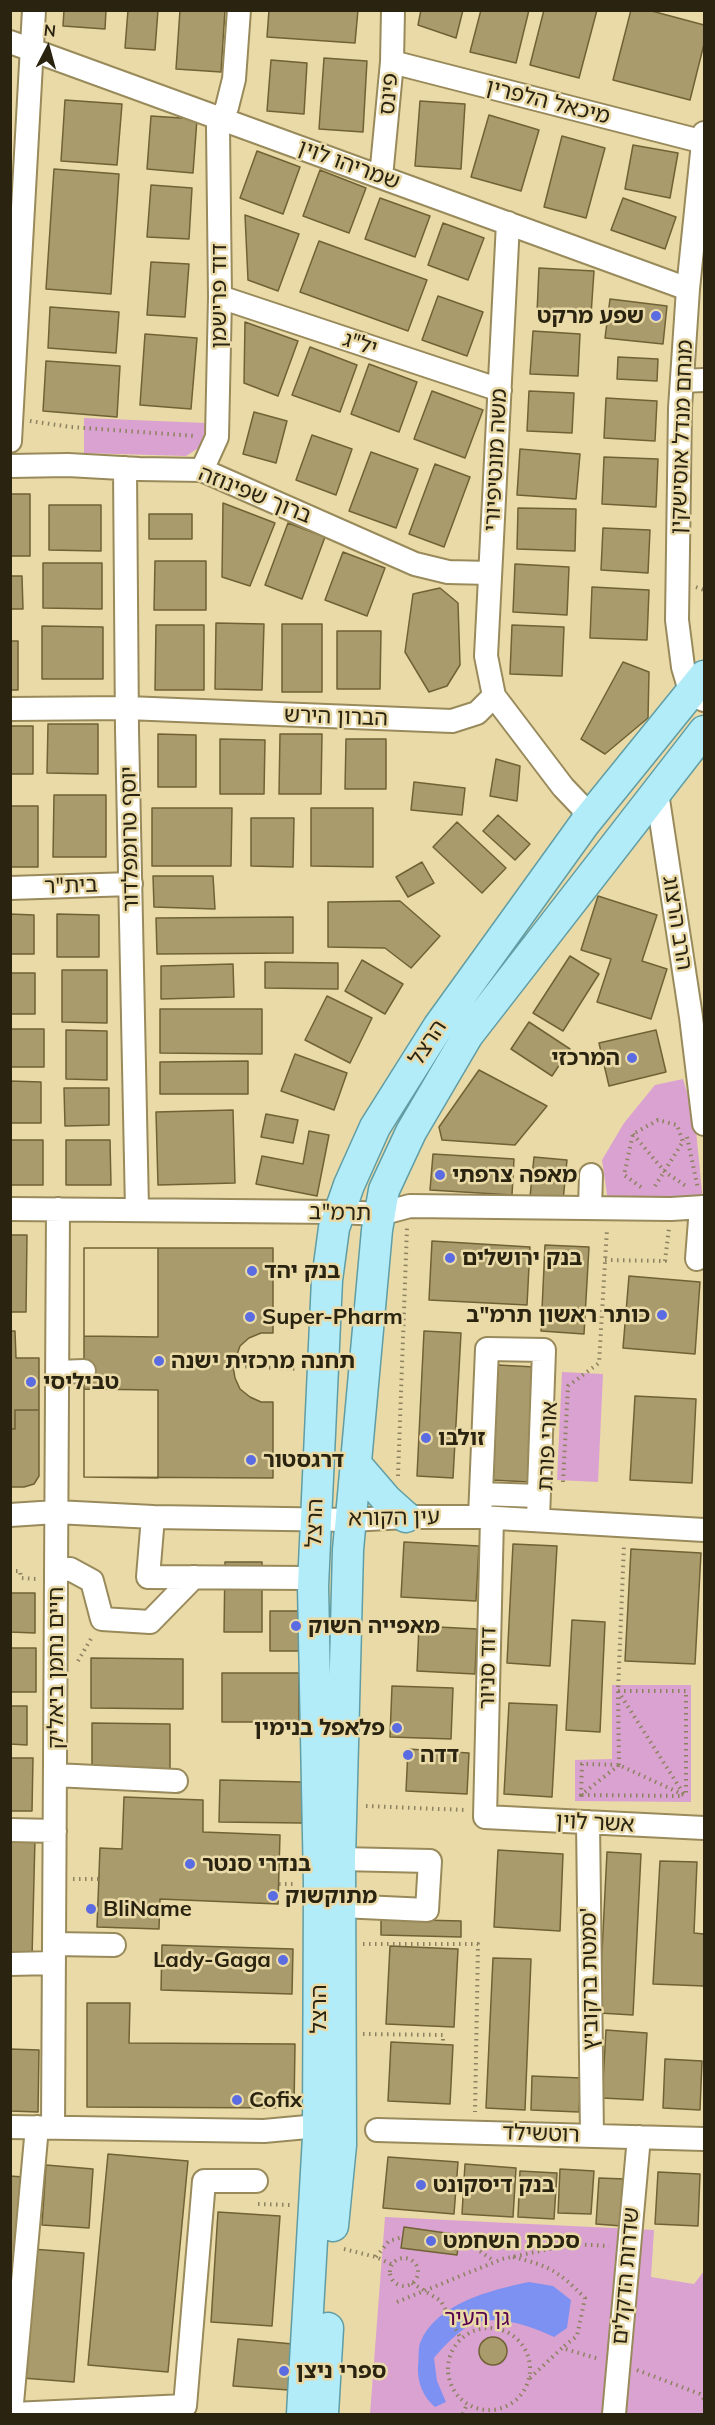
<!DOCTYPE html>
<html>
<head>
<meta charset="utf-8">
<style>
	body { margin:0 }
	#map { position:relative; width:715px; height:2425px; overflow:hidden; background:#e9daa8; font-family:Mulish,sans-serif }
	canvas { display:block }
	.frame { position:absolute; inset:0; border:12px solid #292310; pointer-events:none }
	.north { position:absolute; left:18px; top:18px; width:60px; height:60px; -webkit-text-stroke:4px #e9daa8; paint-order:stroke; rotate:6deg; font-size:16px; font-weight:700; line-height:24px; text-align:center; color:#292310 }
	.north::after { content:''; display:block; margin:auto; width:21px; height:27px; background:#292310; clip-path:polygon(50% 0,100% 100%,50% 72%,0 100%) }
</style>
</head>
<body>
<div id="map">
<canvas width="715" height="2425"></canvas>
<div class="frame"></div>
<div class="north">N</div>
</div>
<script>
const g = document.querySelector('canvas').getContext('2d');
g.lineJoin = 'round';
function fill(path, color) { g.fillStyle = color; g.fill(path, 'evenodd'); }
function stroke(path, color, width, dash) { g.strokeStyle = color; g.lineWidth = width; g.lineCap = dash ? 'butt' : 'round'; g.setLineDash(dash || []); g.stroke(path); }
function drawText(font, color, halo, rows, align = 'center') {
  g.font = font + ' Mulish,"Noto Sans Hebrew",sans-serif'; g.lineWidth = 5; g.setLineDash([]); g.textBaseline = 'middle'; g.strokeStyle = halo; g.fillStyle = color; for (const [text, x, y, turn = 0] of rows) {
    g.save(); g.translate(x, y); g.rotate((+turn || 0) * Math.PI / 180); g.textAlign = isNaN(turn) ? turn : align; if (halo) g.strokeText(text, 0, 0); g.fillText(text, 0, 0); g.restore();
  }
}
fill(new Path2D(`
	M84 418 207 423 200 447 186 456 84 453Z
	M683 1079 695 1120 703 1202 608 1201 602 1160 624 1123 655 1085Z
	M562 1372 603 1374 598 1482 557 1480Z
	M612 1685H691V1802L575 1801V1760L612 1759Z
	M385 2217 654 2230 651 2277 694 2284 704 2271V2414H370Z`), '#daa2d0');
fill(new Path2D(`
	M529 2282 553 2286 571 2300 567 2328 554 2337C531 2326 503 2316 477 2322 463 2326 443 2347 434 2358L437 2381 446 2402 435 2407C423 2397 417 2382 418 2366 419 2359 418 2350 420 2343 436 2303 491 2290 529 2282Z`), '#7d91f2');
const building = new Path2D(`
	M64 10H106L105 29 63 26Z
	M128 10H158L155 50 125 48Z
	M180 10H225L221 72 176 69Z
	M269 10H358L355 43 267 37Z
	M421 10H463L456 38 418 25Z
	M481 10H529L516 63 470 52Z
	M544 10H597L579 78 530 65Z
	M631 10H648L704 25V44L690 100 613 80Z
	M324 58 367 61 363 132 319 129Z
	M271 60 307 63 304 114 267 111Z
	M65 100 122 104 117 165 61 161Z
	M420 101 465 104 461 169 415 166Z
	M489 115 539 130 521 191 471 177Z
	M151 116 197 119 193 173 147 169Z
	M562 136 605 148 586 218 544 207Z
	M633 145 678 153 670 198 625 189Z
	M257 151 300 167 283 214 240 198Z
	M54 169 119 174 111 294 46 289Z
	M320 170 366 188 349 233 303 216Z
	M151 185 192 188 189 239 147 237Z
	M380 198 430 216 415 257 365 239Z
	M623 198 676 217 665 249 611 230Z
	M245 215 299 234 278 291 248 280Z
	M443 223 484 238 468 280 428 265Z
	M319 241 427 280 408 331 300 292Z
	M151 262 189 264 185 317 147 315Z
	M539 268 594 271 591 315 537 313Z
	M438 296 483 312 467 356 422 340Z
	M610 299 667 306 663 344 605 338Z
	M50 307 119 312 116 353 48 348Z
	M245 322 298 341 278 396 244 383Z
	M533 331 580 334 578 376 530 374Z
	M145 334 197 338 191 409 140 405Z
	M310 347 357 365 340 412 292 395Z
	M618 357 658 359 657 381 617 379Z
	M46 361 120 366 117 417 43 411Z
	M369 364 417 382 399 432 351 414Z
	M432 391 483 410 465 458 414 439Z
	M529 391 574 393 572 433 527 431Z
	M606 398 657 401 655 441 604 438Z
	M254 412 287 421 276 463 243 454Z
	M312 435 352 449 336 495 296 480Z
	M520 449 580 454 576 499 517 495Z
	M371 452 418 469 396 528 349 511Z
	M604 457 658 459 656 507 602 504Z
	M435 464 470 477 444 547 409 534Z
	M10 494H30V556H10Z
	M223 503 275 523 250 586 222 577Z
	M49 505H101V551L49 550Z
	M518 508 576 509 575 551 517 549Z
	M149 514H192V539H149Z
	M288 523 325 537 302 599 265 585Z
	M603 528 650 530 648 573 601 570Z
	M343 552 385 568 367 616 325 600Z
	M155 561H206V610H154Z
	M43 563H102V609L43 608Z
	M515 564 569 567 567 615 513 612Z
	M10 576H22L23 609H10Z
	M592 587 649 590 647 640 590 638Z
	M440 588 458 603 460 665 447 686 429 692 405 652 413 594Z
	M216 623 264 624 262 690 215 689Z
	M282 624H322V692H282Z
	M156 625H204V690H155Z
	M512 625 564 627 562 676 510 674Z
	M42 626 103 627V679H42Z
	M337 631H381L380 689H337Z
	M10 641H18V690H10Z
	M623 662 649 672 648 718 605 754 581 739Z
	M48 724H98V774L47 773Z
	M10 726H33V774H10Z
	M158 734 196 735V787H158Z
	M280 734H322L321 794H279Z
	M220 739 265 740 264 794H220Z
	M346 739H386V789H345Z
	M496 759 520 766 517 801 490 796Z
	M414 782 465 788 462 815 411 810Z
	M54 795H106V857H53Z
	M10 806H38V867H10Z
	M152 808H232L231 866H152Z
	M311 808H373V867L311 866Z
	M498 815 530 844 515 860 483 831Z
	M251 818H294L293 867 251 866Z
	M457 822 506 868 482 893 433 847Z
	M422 862 434 883 408 897 396 877Z
	M153 876H213L215 909 154 907Z
	M598 896 657 915 642 961 667 969 651 1019 597 1002 611 959 581 950Z
	M400 901 440 936 411 968 385 948 328 947V902Z
	M10 914 34 915V954H10Z
	M57 914 99 915V957H57Z
	M293 917V953L157 954 156 918Z
	M570 956 599 974 563 1031 533 1013Z
	M362 960 403 984 385 1014 345 991Z
	M265 962 338 963V989L265 988Z
	M233 964 234 997 161 999V966Z
	M62 970H107V1023L62 1022Z
	M10 973H35V1014H10Z
	M327 996 372 1018 350 1063 305 1040Z
	M160 1009H262V1054L160 1053Z
	M529 1022 570 1049 552 1076 511 1049Z
	M10 1029H44V1067H10Z
	M66 1030 107 1031V1080L66 1079Z
	M656 1030 666 1072 609 1086 599 1043Z
	M295 1054 347 1073 334 1110 281 1091Z
	M248 1061V1094H160V1062Z
	M479 1070 547 1106 515 1145 442 1140 439 1127Z
	M10 1081 41 1082V1123H10Z
	M64 1088H109V1125L65 1126Z
	M233 1110 235 1183 158 1185 156 1112Z
	M266 1114 298 1120 293 1143 261 1137Z
	M309 1131 329 1135 317 1196 256 1184 262 1156 303 1164Z
	M10 1140H43V1185H10Z
	M66 1140H110L111 1185H66Z
	M433 1154 514 1159 512 1195 430 1190Z
	M534 1157 567 1160 563 1201 530 1197Z
	M10 1235H27L26 1312H10Z
	M432 1241 530 1247 527 1305 429 1300Z
	M545 1245 589 1247 584 1334 541 1331Z
	M84 1248H273V1333H261L249 1338 240 1346 233 1366 235 1378 240 1389 250 1397 261 1402H273V1478L84 1477Z
	M84 1248H158V1337L84 1336Z
	M629 1276 700 1282 695 1354 623 1348Z
	M10 1331H15L16 1358H39V1410H15V1429H10Z
	M424 1331 461 1333 453 1478 417 1476Z
	M498 1365 535 1367 529 1482 492 1480Z
	M84 1389 158 1390V1478L84 1477Z
	M635 1396 696 1399 692 1483 630 1480Z
	M15 1410H39V1476L34 1484 24 1487H10V1429H15Z
	M404 1542 479 1546 476 1601 401 1597Z
	M513 1544 557 1546 550 1666 507 1663Z
	M631 1549 701 1553 695 1664 625 1661Z
	M225 1562H262V1632H224Z
	M10 1593H35V1633L10 1632Z
	M270 1611H301V1651H270Z
	M572 1620 605 1622 600 1732 566 1730Z
	M419 1626 477 1629 475 1674 417 1671Z
	M10 1648H36V1692H10Z
	M91 1658 183 1659V1709L91 1708Z
	M222 1673H299V1722H222Z
	M392 1686 453 1688 451 1739 390 1737Z
	M509 1703 557 1705 552 1797 504 1794Z
	M10 1706H27V1745L10 1744Z
	M92 1723 170 1724V1769H92Z
	M408 1749 469 1753 467 1794 406 1791Z
	M10 1758H33L32 1811H10Z
	M220 1780 303 1782 302 1823 219 1822Z
	M124 1797 203 1800V1832L280 1835 278 1904 160 1899 159 1929 97 1927 100 1848 122 1849Z
	M10 1837 35 1838 32 1958 10 1957Z
	M498 1850 563 1854 560 1931 494 1927Z
	M607 1852 641 1854 633 2015 599 2013Z
	M660 1861 697 1862 694 1933 704 1934V1986L653 1984Z
	M381 1919 461 1921V1937L381 1935Z
	M162 1945 293 1949 292 1994 161 1990Z
	M390 1946 458 1949 454 2027 386 2024Z
	M493 1958 531 1959 525 2110 486 2108Z
	M87 2003H130L129 2043 295 2044 294 2108 87 2107Z
	M606 2030 647 2033 643 2100 602 2098Z
	M391 2042 453 2045 450 2104 388 2101Z
	M10 2049 39 2050 38 2112 10 2111Z
	M665 2059 702 2061 700 2110 663 2108Z
	M532 2076 581 2078 579 2112 531 2110Z
	M108 2154 188 2161 168 2372 88 2365Z
	M388 2157 458 2162 454 2214 383 2208Z
	M465 2164 516 2168 513 2217 462 2214Z
	M46 2165 93 2169 89 2228 42 2225Z
	M560 2169 594 2171 591 2214 558 2213Z
	M520 2171 557 2173 554 2219 518 2217Z
	M658 2172 700 2174 698 2226 655 2224Z
	M10 2176 23 2177 15 2286H10Z
	M599 2178 625 2179 622 2226 596 2224Z
	M218 2212 280 2216 272 2326 211 2322Z
	M404 2227 460 2235 457 2255 401 2248Z
	M32 2249 84 2253 74 2382 22 2378Z
	M479 2351a14 14 0 1 1 28 0a14 14 0 1 1-28 0Z
	M238 2339 293 2344 289 2390 233 2386Z`);
fill(building, '#aa9b6c');
stroke(building, '#706234', 1.5);
const minor = new Path2D(`
	M10 42 688 289
	M392 62 704 142
	M704 133 688 289 680 408 677 620 683 667 691 694 704 700
	M381 177 392 62 393 10
	M508 223 486 656 494 696 563 787 583 808 585 823
	M220 297 500 390
	M682 381 704 380
	M10 441 34 10
	M10 466 68 465 139 469 202 470 415 564 448 572 490 573
	M125 468 127 730 137 1209
	M202 470 217 437 220 297 218 127 227 107 234 79 239 10
	M10 709 127 708 452 721 477 713 494 696
	M657 793 691 1017 704 1124
	M10 888 131 884
	M590 1208 591 1175
	M10 1209 339 1212 380 1214 410 1206 671 1209 704 1207
	M697 1259 701 1207
	M58 1372 84 1371
	M481 1494 538 1496
	M10 1515 56 1512 153 1517 350 1520 406 1517H480L704 1530
	M153 1517 148 1577 308 1578 313 1586
	M480 1517 487 1349 544 1350 538 1519
	M492 1518 485 1817 704 1828
	M56 1571 70 1569 92 1581 102 1619 150 1622 194 1577
	M55 1775 176 1781
	M588 1822 592 2136
	M10 1830 55 1831
	M340 1859 430 1861 427 1910 341 1906
	M54 1944 114 1945
	M10 1964 54 1963
	M10 2127 264 2131 318 2126
	M53 2127 58 1209
	M377 2130 704 2139
	M11 2414 37 2127
	M13 2414 185 2406 204 2181H256
	M614 2414 639 2137`);
const major = new Path2D(`
	M356 1464 387 1500 406 1517
	M333 2226 341 2145 340 1859 348 1550 377 1230 384 1190 411 1132 468 1035 704 731
	M302 2414 318 2137 319 1885 313 1586 327 1280 334 1228 349 1185 375 1127 438 1027 585 823 704 676
	M323 2414 328 2328`);
stroke(minor, '#998a5b', 26);
stroke(major, '#619da4', 33);
stroke(new Path2D(`
	M30 421 71 427 196 436
	M696 587 704 590
	M633 1134 665 1172 686 1186
	M687 1137 698 1189
	M655 1186 684 1140
	M641 1187 624 1175 633 1134 658 1120 677 1125 683 1142
	M605 1260 665 1261 669 1228
	M233 1366 298 1369
	M398 1476 407 1228
	M563 1482 568 1386 599 1363 607 1229
	M10 1571H20L21 1578 37 1579
	M78 1661 92 1637
	M618 1691H686V1796
	M618 1691 685 1796
	M619 1765 618 1691 624 1545
	M619 1765 581 1795 582 1764 619 1765 686 1796
	M582 1795 683 1796
	M366 1806 466 1810
	M73 1879H99
	M279 1884H296
	M363 1944H478L475 2112
	M363 2034 443 2035V2044
	M258 2204 290 2205
	M458 2244 471 2245 494 2261
	M344 2249 376 2257 391 2264
	M376 2257 389 2241 403 2237
	M513 2257C550 2266 558 2271 585 2298L577 2336 563 2347
	M390 2272a14 14 0 1 1 28 0a14 14 0 1 1-28 0Z
	M412 2283 441 2301 461 2339
	M397 2302 502 2259 573 2244 609 2246
	M448 2369a41 41 0 1 1 82 0a41 41 0 1 1-82 0Z
	M637 2370 700 2394 704 2399
	M530 2378 562 2348 599 2359
	M463 2414 467 2404`), '#8d825f', 4, [1.5, 4.5]);
stroke(minor, '#fff', 22);
stroke(major, '#b2ecf8', 30);
for (const [x, y, r, color] of [
	[656,316,6,"#5b6ce3"],
	[632,1058,6,"#5b6ce3"],
	[440,1175,6,"#5b6ce3"],
	[450,1258,6,"#5b6ce3"],
	[252,1271,6,"#5b6ce3"],
	[662,1315,6,"#5b6ce3"],
	[250,1317,6,"#5b6ce3"],
	[159,1361,6,"#5b6ce3"],
	[31,1382,6,"#5b6ce3"],
	[426,1438,6,"#5b6ce3"],
	[251,1460,6,"#5b6ce3"],
	[296,1626,6,"#5b6ce3"],
	[397,1728,6,"#5b6ce3"],
	[408,1755,6,"#5b6ce3"],
	[190,1864,6,"#5b6ce3"],
	[273,1896,6,"#5b6ce3"],
	[91,1909,6,"#5b6ce3"],
	[283,1960,6,"#5b6ce3"],
	[237,2100,6,"#5b6ce3"],
	[421,2185,6,"#5b6ce3"],
	[431,2241,6,"#5b6ce3"],
	[284,2371,6,"#5b6ce3"]
]) { const dot = new Path2D(); dot.arc(x, y, r, 0, 2 * Math.PI); g.fillStyle = color; g.fill(dot); stroke(dot, '#e9daa8', 2); }
drawText('22px', '#292310', '#e9daa8', [
	["פינס",389,94,-85],
	["מיכאל הלפרין",548,102,14],
	["שמריהו לוין",349,165,20],
	["דוד פרישמן",219,296,-90],
	["יל\"ג",360,344,18],
	["מנחם מנדל אוסישקין",682,437,-88],
	["משה מונטיפיורי",496,460,-87],
	["ברוך שפינוזה",255,495,22],
	["הברון הירש",336,717,2],
	["יוסף טרומפלדור",130,839,-91],
	["בית\"ר",71,886,-2],
	["הרב הרצוג",677,923,81],
	["הרצל",428,1043,-57],
	["תרמ\"ב",340,1213,1],
	["אורי פורת",548,1446,-87],
	["עין הקורא",394,1518,-1],
	["הרצל",315,1523,-88],
	["חיים נחמן ביאליק",56,1668,-90],
	["דוד סניור",488,1668,-89],
	["אשר לוין",595,1823,3],
	["סמטת ברקוביץ'",590,1979,-91],
	["הרצל",319,2009,-90],
	["רוטשילד",541,2134,2],
	["שדרות הדקלים",626,2276,-85]
]);
drawText('bold 22px', '#292310', '#e9daa8', [
	["שפע מרקט",644,316,"right"],
	["המרכזי",620,1058,"right"],
	["מאפה צרפתי",452,1175],
	["בנק ירושלים",462,1258],
	["בנק יהד",264,1271],
	["כותר ראשון תרמ\"ב",650,1315,"right"],
	["Super-Pharm",262,1317],
	["תחנה מרכזית ישנה",171,1361],
	["טביליסי",43,1382],
	["זולבו",438,1438],
	["דרגסטור",263,1460],
	["מאפייה השוק",308,1626],
	["פלאפל בנימין",385,1728,"right"],
	["דדה",420,1755],
	["בנדרי סנטר",202,1864],
	["מתוקשוק",285,1896],
	["BliName",103,1909],
	["Lady-Gaga",271,1960,"right"],
	["Cofix",249,2100],
	["בנק דיסקונט",433,2185],
	["סככת השחמט",443,2241],
	["ספרי ניצן",296,2371]
], 'left');
drawText('22px', '#57024f', '#e9daa8', [
	["גן העיר",477,2318]
]);
</script>
</body>
</html>
